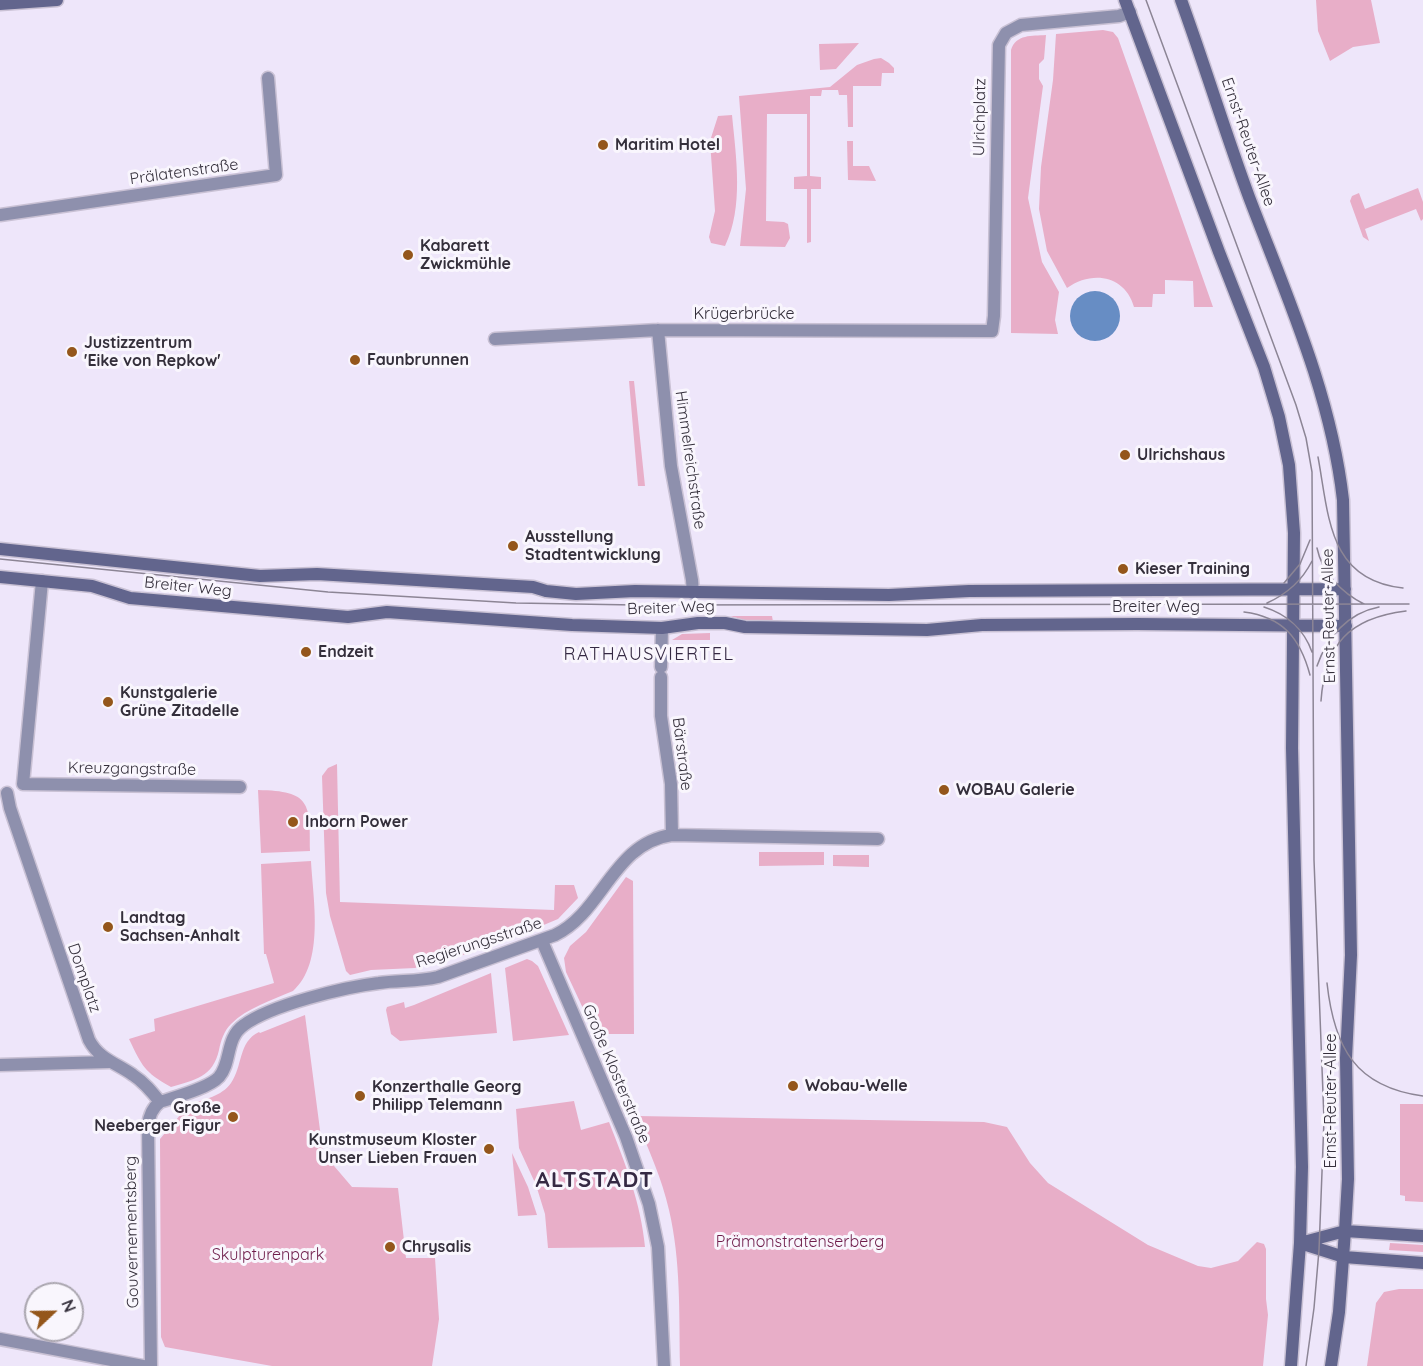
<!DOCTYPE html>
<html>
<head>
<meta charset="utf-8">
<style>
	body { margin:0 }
	#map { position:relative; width:1423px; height:1366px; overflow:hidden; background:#eee6fa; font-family:Quicksand,sans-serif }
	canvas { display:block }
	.north { position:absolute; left:24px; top:1282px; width:60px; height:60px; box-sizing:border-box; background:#f9f6fd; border:2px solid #aaa6af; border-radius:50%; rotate:68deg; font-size:16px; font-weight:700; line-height:24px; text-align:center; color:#342f3b }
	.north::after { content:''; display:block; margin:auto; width:21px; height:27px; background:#94561b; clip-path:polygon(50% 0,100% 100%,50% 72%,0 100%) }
</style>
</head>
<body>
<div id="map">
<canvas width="1423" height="1366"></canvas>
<div class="north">N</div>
</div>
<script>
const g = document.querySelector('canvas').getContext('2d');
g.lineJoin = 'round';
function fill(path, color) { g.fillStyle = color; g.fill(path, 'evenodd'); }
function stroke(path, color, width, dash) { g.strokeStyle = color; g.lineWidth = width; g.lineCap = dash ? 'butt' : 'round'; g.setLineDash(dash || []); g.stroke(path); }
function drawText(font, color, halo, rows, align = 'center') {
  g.font = font + ' Quicksand,sans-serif'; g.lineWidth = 6; g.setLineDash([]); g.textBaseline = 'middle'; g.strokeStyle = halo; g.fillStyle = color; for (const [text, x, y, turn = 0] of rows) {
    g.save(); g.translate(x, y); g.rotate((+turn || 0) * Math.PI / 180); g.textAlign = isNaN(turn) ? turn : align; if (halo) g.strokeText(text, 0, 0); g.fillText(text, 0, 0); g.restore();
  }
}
fill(new Path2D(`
	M1316 0H1371L1380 43 1353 47 1330 61 1318 31Z
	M1103 30 1113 32 1118 38 1213 307H1194L1193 281 1165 280V294H1153L1152 307H1134C1125 275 1092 270 1067 288L1047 251 1039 209 1041 167 1053 80 1056 34Z
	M1046 35 1044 59 1039 64V79L1043 86 1028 198 1042 262 1059 292 1055 320 1058 334 1011 333V50C1016 34 1032 36 1046 35Z
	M859 43 836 69 820 70 819 44Z
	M881 58 889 63 894 68V73H882L881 86H853V127H848L847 95H839L838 90H822L821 96H810V176L821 177V189H811V242L807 243V189H794V177L807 176V114H767L766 221 784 222 788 224 790 238 785 247 740 246 746 189 739 96 830 87 857 65 874 59Z
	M732 115C736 157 744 207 725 246L711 243 709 237 715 211 710 141 718 116Z
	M847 141H853V166H869L876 181 848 180Z
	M1418 188 1423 202V219L1421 221 1416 209 1365 229 1369 241 1363 237 1350 201 1352 196 1359 193 1365 209Z
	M629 381H634L645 486H638Z
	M730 616H772L773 622H752Z
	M710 633V640H672L682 634Z
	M337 764 340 902 554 910 555 885H574L578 898 558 919 527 932 460 956 415 968 371 970 350 975 346 971 330 916 326 893 322 776 328 768Z
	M258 790C311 791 310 803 310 851L261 853Z
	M759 852H824V865L759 866Z
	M833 855H869V867L833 866Z
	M311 861C313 899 325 963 293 991 272 1000 247 1008 231 1024 224 1031 221 1040 219 1050 213 1077 195 1080 171 1087 144 1072 142 1066 129 1039L155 1031 154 1019 274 983 266 954H264L261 864Z
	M626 877 633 881 634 1034H595L566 972 564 958 570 946 586 932Z
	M527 959 532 961 538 966 569 1035 513 1041 505 968Z
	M491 973 497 1033 400 1041 391 1034 386 1010 387 1007 404 1002 405 1008 414 1005Z
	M305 1015 323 1153 352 1187 398 1188 406 1258H435L439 1319 432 1366H272L165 1347 161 1337 160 1139C168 1130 182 1111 191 1105 205 1098 221 1097 231 1083 243 1066 238 1042 259 1032L260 1033Z
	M574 1101 581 1130 609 1122C625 1163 641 1203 645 1247L548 1248 545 1214 536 1185 519 1148 516 1109Z
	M1400 1104H1423V1202L1405 1201V1196L1400 1195Z
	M637 1116 984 1122 1007 1127 1030 1163 1048 1183 1148 1245 1198 1266 1211 1268 1238 1261 1257 1242 1264 1244 1266 1249V1299L1268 1315 1263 1366H680C679 1314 681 1261 669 1210 662 1179 649 1150 636 1120Z
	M512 1153 528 1187 537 1215 518 1216Z
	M1390 1243 1423 1245V1252L1389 1250Z
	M1399 1289H1423V1366H1367L1376 1303 1384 1292Z`), '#e8aec8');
fill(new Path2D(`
	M1070 316a25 25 0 1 1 50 0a25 25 0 1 1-50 0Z`), '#678dc4');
const street = new Path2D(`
	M0 215 276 175 268 78
	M658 330 671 466 692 580 693 593
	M495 339 658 330 992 331 994 316 999 45 1006 33 1021 25 1119 16 1130 12
	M661 667 662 628
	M661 677V716L671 784 672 835
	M23 784 240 787
	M23 784 42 581
	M7 793 10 808 89 1040C99 1059 116 1063 133 1075 144 1082 152 1092 160 1102
	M542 941 626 1137 649 1204 658 1247 664 1366
	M0 1065 109 1062
	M0 1339 143 1366
	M151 1366 148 1126C149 1116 152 1108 160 1102 175 1097 209 1088 219 1077 232 1062 225 1038 244 1025 271 1005 345 987 379 983 399 980 418 982 438 977L555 935C603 912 613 843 672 835L878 839`);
const secondary = new Path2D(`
	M1125 0 1219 252 1264 367 1279 417 1289 465 1294 533 1292 748 1302 1167 1300 1243 1291 1366
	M1181 0C1205 66 1225 132 1249 197 1287 297 1331 394 1343 500L1351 955 1346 1058 1348 1179 1345 1231 1339 1312 1331 1366
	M0 4 57 0
	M0 549 260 576 317 574 533 587 546 591 576 594 635 591 889 595 969 591 1345 589
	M0 577 92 586 130 598 348 617 387 612 572 625 662 628 698 623H725L745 627 927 630 982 625 1137 624 1346 626
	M1300 1243 1344 1257 1423 1263
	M1300 1243 1345 1231 1423 1236`);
stroke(street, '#c9c1d4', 15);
stroke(secondary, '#c9c1d4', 15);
stroke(street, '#8e90ad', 12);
stroke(secondary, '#62658d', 12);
stroke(new Path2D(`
	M1146 0 1296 405 1306 438 1312 472 1314 860 1324 1120 1319 1250 1314 1308 1306 1366
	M1318 457C1329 516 1328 580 1403 588
	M1317 548C1322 573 1342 593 1364 604
	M0 559 328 592 516 603 635 605 1409 604
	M1284 583 1300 564 1310 540
	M1267 603C1287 594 1302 581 1312 561
	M1264 607C1286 614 1304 629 1312 652
	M1244 612C1283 617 1300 638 1310 675
	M1317 666C1327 637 1348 613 1379 607
	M1321 701C1325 644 1349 618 1406 611
	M1327 983C1334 1047 1355 1087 1423 1096`), '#8c8595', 1.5);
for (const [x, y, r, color] of [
	[603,145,6,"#94561b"],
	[408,255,6,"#94561b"],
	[72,352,6,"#94561b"],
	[355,360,6,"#94561b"],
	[1125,455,6,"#94561b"],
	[513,546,6,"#94561b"],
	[1123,569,6,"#94561b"],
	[306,652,6,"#94561b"],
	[108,702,6,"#94561b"],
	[944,790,6,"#94561b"],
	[293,822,6,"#94561b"],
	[108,927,6,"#94561b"],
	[793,1086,6,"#94561b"],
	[360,1096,6,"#94561b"],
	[233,1117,6,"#94561b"],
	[489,1149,6,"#94561b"],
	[390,1247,6,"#94561b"]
]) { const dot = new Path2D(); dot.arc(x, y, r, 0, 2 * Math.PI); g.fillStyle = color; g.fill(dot); stroke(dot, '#f9f6fd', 2); }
drawText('16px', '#342f3b', '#f9f6fd', [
	["Ulrichplatz",980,117,-89],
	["Ernst-Reuter-Allee",1248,142,71],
	["Prälatenstraße",184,172,-8],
	["Krügerbrücke",744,314],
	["Himmelreichstraße",690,460,82],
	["Breiter Weg",188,587,6],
	["Breiter Weg",1156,607],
	["Breiter Weg",671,608,-2],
	["Ernst-Reuter-Allee",1329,616,-91],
	["Bärstraße",682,754,83],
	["Kreuzgangstraße",132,769,1],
	["Regierungsstraße",479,943,-18],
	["Domplatz",84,978,71],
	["Große Klosterstraße",616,1074,67],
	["Ernst-Reuter-Allee",1331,1101,-90],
	["Gouvernementsberg",132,1232,-91]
]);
drawText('bold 16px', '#342f3b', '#f9f6fd', [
	["Maritim Hotel",615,145],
	["Kabarett",420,246],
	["Zwickmühle",420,264],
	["Justizzentrum",84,343],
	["'Eike von Repkow'",84,361],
	["Faunbrunnen",367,360],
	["Ulrichshaus",1137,455],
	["Ausstellung",525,537],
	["Stadtentwicklung",525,555],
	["Kieser Training",1135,569],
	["Endzeit",318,652],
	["Kunstgalerie",120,693],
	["Grüne Zitadelle",120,711],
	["WOBAU Galerie",956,790],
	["Inborn Power",305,822],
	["Landtag",120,918],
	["Sachsen-Anhalt",120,936],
	["Wobau-Welle",805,1086],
	["Konzerthalle Georg",372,1087],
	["Philipp Telemann",372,1105],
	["Große",221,1108,"right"],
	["Neeberger Figur",221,1126,"right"],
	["Kunstmuseum Kloster",477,1140,"right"],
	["Unser Lieben Frauen",477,1158,"right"],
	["Chrysalis",402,1247]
], 'left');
drawText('16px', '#6f1d4b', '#f9f6fd', [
	["Prämonstratenserberg",800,1242],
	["Skulpturenpark",268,1255]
]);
g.letterSpacing = '1.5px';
drawText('18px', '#352943', '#f9f6fd', [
	["RATHAUSVIERTEL",649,655]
]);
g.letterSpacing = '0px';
g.letterSpacing = '1.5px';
drawText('bold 22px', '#352943', '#f9f6fd', [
	["ALTSTADT",595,1180]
]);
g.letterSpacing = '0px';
</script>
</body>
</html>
